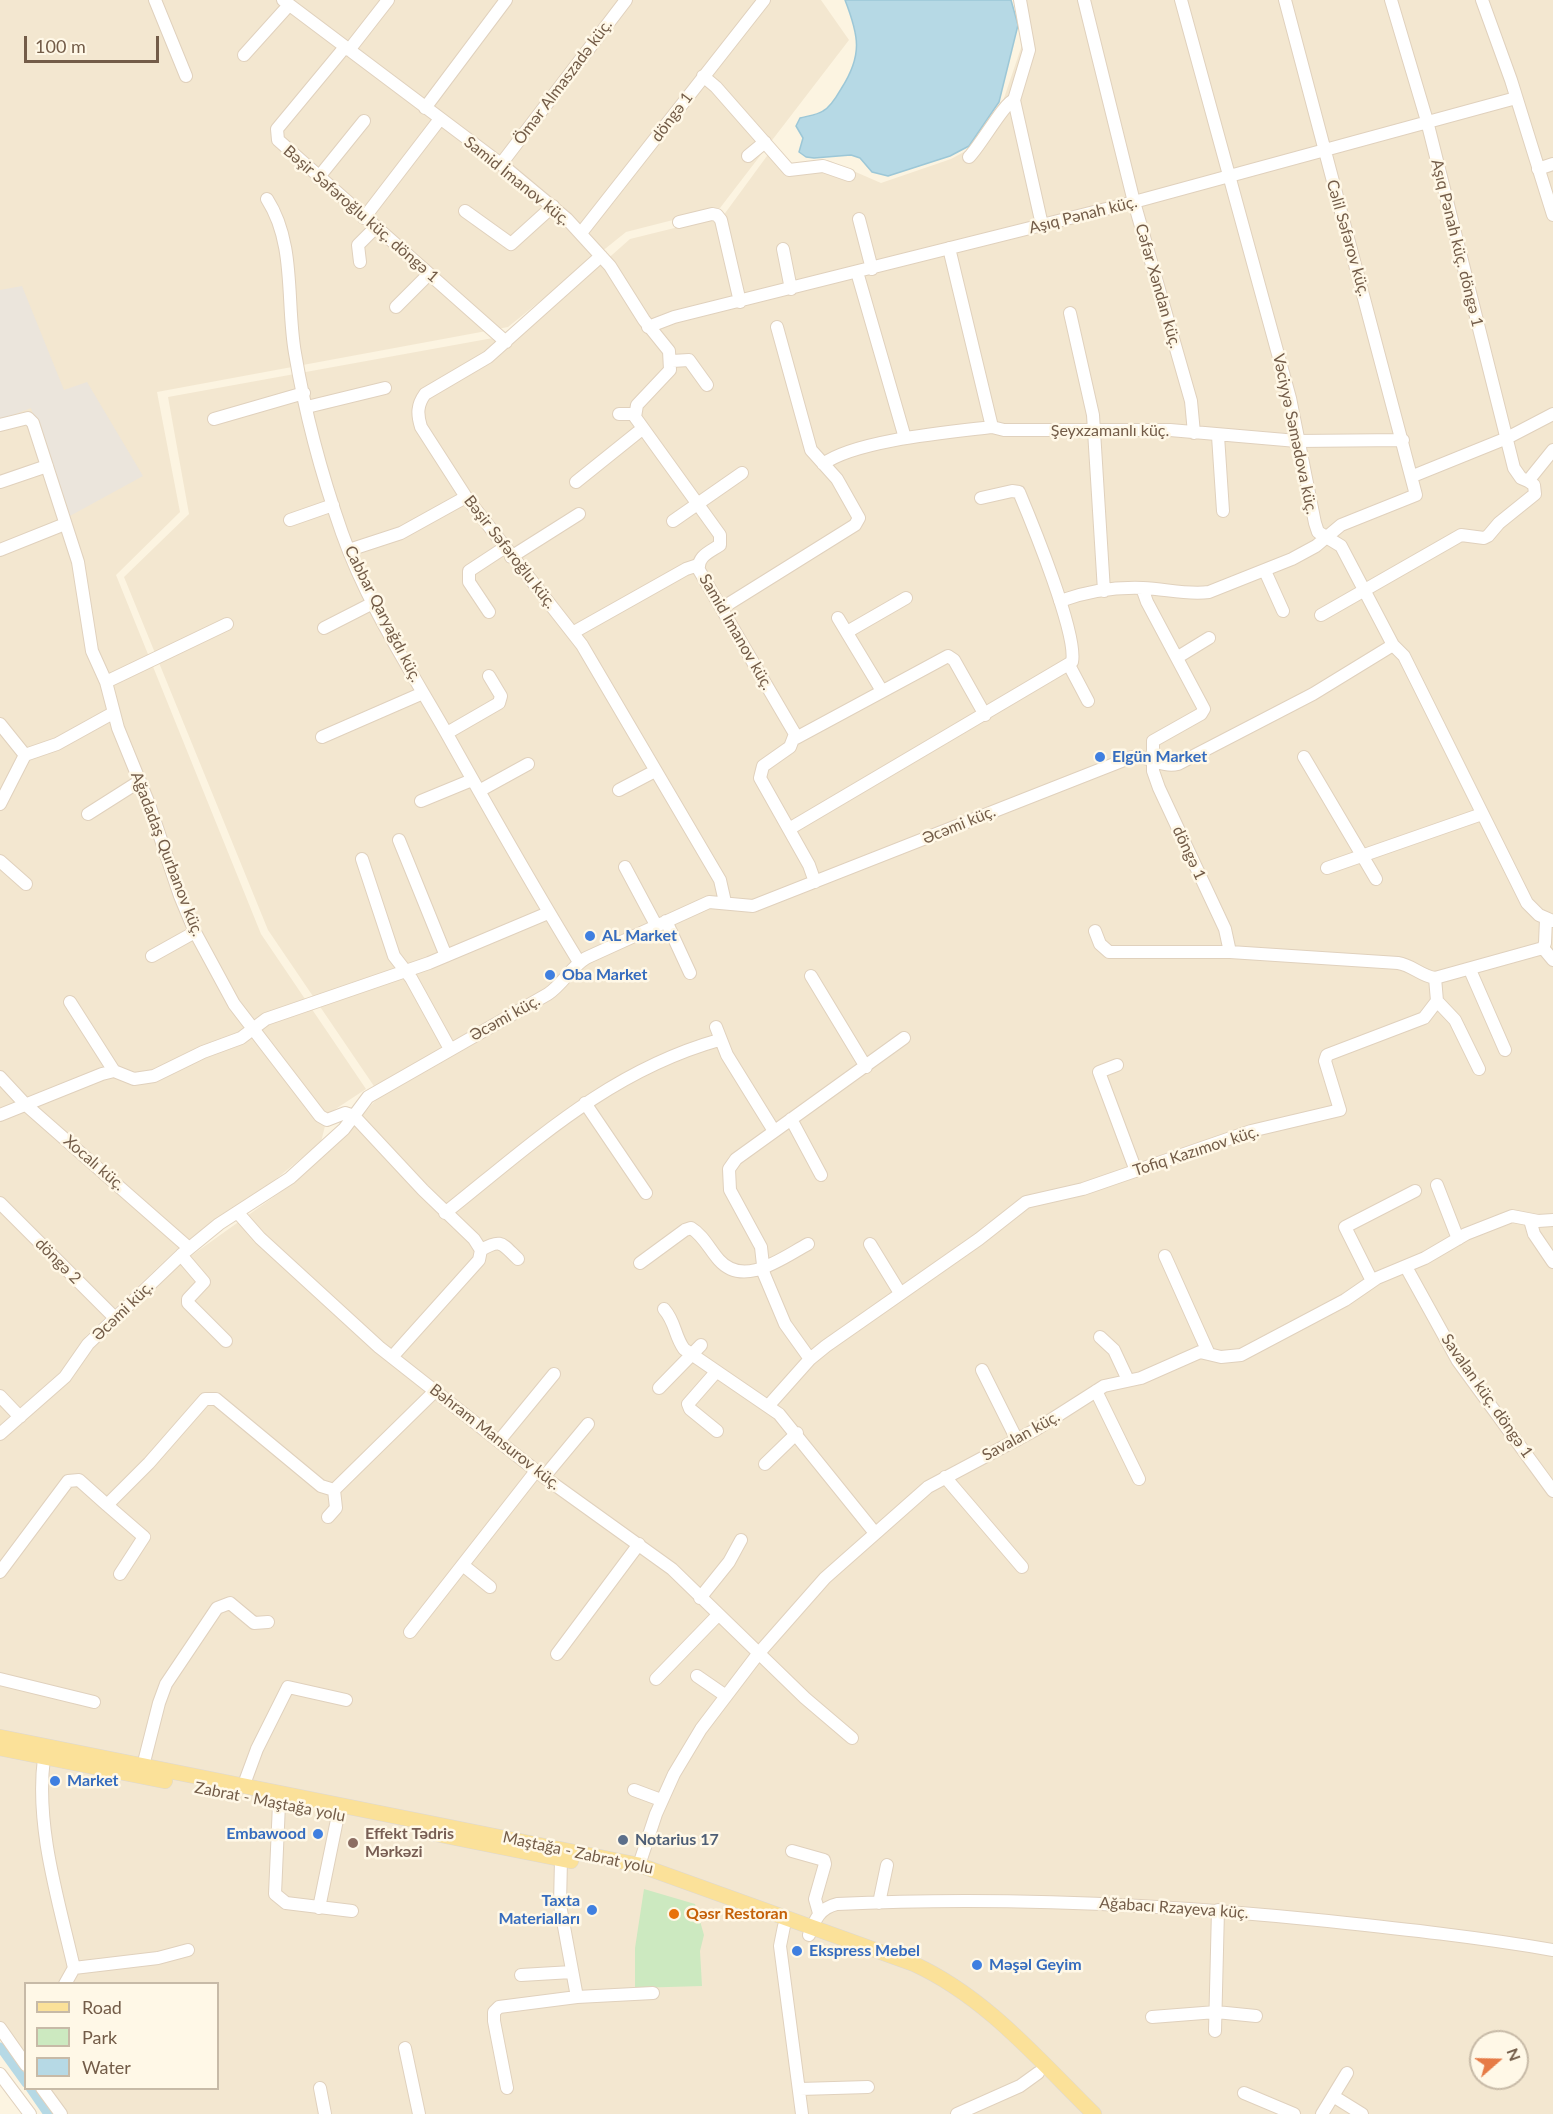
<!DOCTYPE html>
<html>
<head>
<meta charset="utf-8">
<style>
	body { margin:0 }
	#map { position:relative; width:1553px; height:2114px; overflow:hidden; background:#fcf4e1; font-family:Lato,sans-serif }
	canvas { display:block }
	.legend { position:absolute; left:24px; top:1982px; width:195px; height:108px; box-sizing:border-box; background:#fff8e7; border:2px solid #c7baa7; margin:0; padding:8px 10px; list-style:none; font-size:18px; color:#735c48 }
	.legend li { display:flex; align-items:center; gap:12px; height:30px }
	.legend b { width:30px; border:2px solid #c7baa7 }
	.north { position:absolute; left:1469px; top:2030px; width:60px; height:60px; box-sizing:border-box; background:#fff8e7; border:2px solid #c7baa7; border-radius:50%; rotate:70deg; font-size:16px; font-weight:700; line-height:24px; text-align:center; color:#735c48 }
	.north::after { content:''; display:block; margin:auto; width:21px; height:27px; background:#e67b46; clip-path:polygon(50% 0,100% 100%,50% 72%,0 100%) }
	.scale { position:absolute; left:24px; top:36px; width:135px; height:27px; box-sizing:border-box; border:3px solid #735c48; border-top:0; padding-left:8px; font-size:18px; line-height:21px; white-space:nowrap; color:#735c48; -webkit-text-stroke:4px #fff8e7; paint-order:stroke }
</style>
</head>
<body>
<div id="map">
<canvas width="1553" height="2114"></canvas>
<ul class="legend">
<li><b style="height:8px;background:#fbe199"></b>Road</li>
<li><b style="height:16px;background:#cce9c0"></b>Park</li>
<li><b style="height:16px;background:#b6d9e5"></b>Water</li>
</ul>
<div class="north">N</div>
<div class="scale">100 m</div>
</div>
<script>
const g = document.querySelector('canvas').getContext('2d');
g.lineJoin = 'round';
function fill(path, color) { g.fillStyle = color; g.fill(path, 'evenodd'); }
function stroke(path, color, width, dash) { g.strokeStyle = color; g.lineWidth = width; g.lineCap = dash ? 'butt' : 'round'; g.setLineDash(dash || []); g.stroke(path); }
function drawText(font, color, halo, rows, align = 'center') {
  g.font = font + ' Lato,sans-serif'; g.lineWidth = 5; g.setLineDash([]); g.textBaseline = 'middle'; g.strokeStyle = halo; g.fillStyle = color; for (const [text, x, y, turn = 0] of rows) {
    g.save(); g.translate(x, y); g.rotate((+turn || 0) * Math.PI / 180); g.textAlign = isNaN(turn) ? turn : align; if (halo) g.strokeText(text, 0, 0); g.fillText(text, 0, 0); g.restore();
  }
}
fill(new Path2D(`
	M0 0H821L849 40 720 208 626 232 508 327 157 392 180 512 116 575 261 934 366 1089 328 1114 321 1142 259 1193 176 1250 86 1336 66 1367 0 1425Z
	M1016 0H1553V2114H54L36 2089 218 2088V1984H26L25 2074 0 2039V1441L73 1377 96 1344 181 1263 296 1181 339 1142 380 1095 268 930 124 577 189 514 168 397 493 338 506 349 630 239 723 216 775 145 792 164 828 160 881 183 951 159 973 147 1002 104 1023 42ZM1481 2042H1517V2078H1481Z`), '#f3e7d0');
fill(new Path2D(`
	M22 286 64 390 87 382 143 476 68 517 31 408 0 420V290Z`), '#ebe5dc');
fill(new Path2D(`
	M644 1889 695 1904 704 1935 700 1951 702 1986 635 1988V1948Z`), '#cce9c0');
const water = new Path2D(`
	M845 0H1011L1018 25 999 102 969 146 950 156 888 176 872 172 860 158 851 155 814 158 806 157 799 152 803 138 796 126 800 118C807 116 817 115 823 111 831 107 837 96 841 89 863 55 859 36 845 0Z`);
fill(water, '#b6d9e5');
stroke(water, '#9cc7d7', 1.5);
stroke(new Path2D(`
	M0 2047 26 2083
	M30 2088 48 2114`), '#b6d9e5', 9);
const minor = new Path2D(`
	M155 0 186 76
	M283 0 501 164 567 219 610 266 644 320 669 351 670 370 637 405 635 417 720 535V545C710 552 697 556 699 570L795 734 790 747 763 766 760 778 809 865 815 882
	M1020 0 1029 50 1014 100 1042 225
	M1084 0 1134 202 1191 401 1194 433
	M1181 0 1290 398 1315 523 1318 532 1341 546 1393 645 1404 656 1527 903 1539 915 1553 921
	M1391 0 1427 121 1514 468 1521 478 1528 481
	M1482 0 1511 80 1553 215
	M345 47 277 129 278 140 506 342
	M349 50 388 0
	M244 55 289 5
	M703 76 716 87 789 170 823 166 849 175
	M425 108 506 0
	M748 156 765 142
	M969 157C981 145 1004 103 1014 100
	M501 164 626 0
	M1538 169 1553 164
	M318 178 364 121
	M267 199C296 244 286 302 295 353 305 413 322 476 342 533 367 604 410 669 447 734 490 811 533 887 579 962
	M465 211 511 244 553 206
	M364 218 440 119
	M859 219 872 269
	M679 222 712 214 717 215 721 220 740 302
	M581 233 764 0
	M949 248 992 427
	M783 249 791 289
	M601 256 488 357 425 394C417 405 417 414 421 427L466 497 582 645 720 880 725 902
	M360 262 358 245 375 228
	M857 272 905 438
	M396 307 429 274
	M1070 313 1093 415 1104 591
	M648 327 674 317 1134 202 1516 98
	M672 361 689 360 707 385
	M307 407 385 388
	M619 414H634
	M214 419 304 393
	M0 425 28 418 33 423 78 562 92 651 106 682 118 728 149 804 180 896 195 932 234 1004 320 1116 327 1120 345 1113 354 1116 423 1190 474 1239 481 1250 479 1260 392 1357
	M1218 436 1223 511
	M823 464C856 440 950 432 992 427L1004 430H1170L1297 441 1403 440
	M1413 476 1507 438 1553 414
	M0 482 47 466
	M576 482 642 429
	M290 520 333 505
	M673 521 742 473
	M0 550 65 524
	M349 550 401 533 466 497
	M511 557 579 514
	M1265 571 1283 611
	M1142 588 1147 602 1204 709 1201 714 1153 741V771L1159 788 1225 929 1230 952 1398 963C1412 965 1421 976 1435 978
	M1060 601C1085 592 1116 587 1143 588 1166 589 1187 595 1209 592L1292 559 1316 546 1341 525 1416 495 1285 0
	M722 608 855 525 859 518 837 479 811 450 777 327
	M489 612 469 582V571L504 548
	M1321 615 1461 535 1484 538 1488 536 1499 523 1535 494 1534 485 1528 481 1553 450
	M838 618 882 691
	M324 628 373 603
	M574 632 686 569 698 565
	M847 632 906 598
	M1178 657 1209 638
	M1069 665 1088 701
	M106 682 227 624
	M0 724 25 755
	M447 733 499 703 501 696 489 676
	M322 737 423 693
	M796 738 948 656 954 660 985 715
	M1304 757 1376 879
	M619 790 655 771
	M479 791 528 764
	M421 801 472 780
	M0 804 25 755 57 744 113 713
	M88 814 140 781
	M789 829 1072 662C1078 635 1032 523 1019 492L1012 491 981 498
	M399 840 446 956
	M362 859 394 956 411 978 450 1049
	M0 861 26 884
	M625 867 656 925
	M1327 868 1482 814
	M666 921 690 973
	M1095 931 1100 944 1109 952H1230
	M1543 948 1553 960
	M152 956 195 932
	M1470 970 1505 1050
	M811 976 866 1067
	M1437 1001 1455 1020 1479 1069
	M70 1002 114 1071
	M716 1027 727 1055 774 1131
	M1117 1065 1099 1072 1136 1171
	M0 1077 26 1105 189 1248
	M585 1103 646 1193
	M0 1115 102 1074 114 1071 134 1079 154 1076 203 1052 241 1038 266 1019 429 963 548 913
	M791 1119 821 1175
	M1437 1185 1458 1239
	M0 1203 115 1318
	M238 1213 260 1238 379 1347 544 1477 672 1569 805 1698 852 1738
	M445 1213C533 1143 609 1071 719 1040
	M1530 1220 1534 1234 1553 1262
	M870 1244 900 1293
	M481 1250C502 1238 502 1244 518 1259
	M181 1255 204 1282 188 1299V1303L226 1341
	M1165 1256 1208 1352
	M640 1263 685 1230 691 1228C703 1235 710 1250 719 1260 744 1288 782 1258 808 1244
	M1406 1267 1458 1361 1553 1491
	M1372 1281 1345 1227 1415 1191
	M664 1309C676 1323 674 1335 684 1349L779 1414 875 1533
	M1100 1337 1114 1350 1128 1380
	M810 1359 785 1324 764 1274 761 1247 730 1190 729 1169 736 1159 904 1038
	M982 1370 1017 1440
	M716 1372 688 1404 690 1409 717 1431
	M659 1388 701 1345
	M1096 1391 1139 1479
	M0 1396 20 1417
	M769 1405 810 1359 826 1346 979 1239 1026 1202 1083 1189 1251 1131 1340 1110 1325 1061 1327 1055 1424 1018 1437 1001 1435 978 1543 948 1545 943 1546 919
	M0 1434 65 1377 88 1344 181 1255 219 1224 290 1178 344 1129 368 1097 548 994C563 984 571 967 586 958L709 902 753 906 1132 757C1149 755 1161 768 1178 764L1313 694 1393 645
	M499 1441 554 1374
	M765 1464 797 1433
	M544 1477 588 1424
	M945 1477 1022 1567
	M107 1505 144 1537 120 1574
	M328 1517 336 1508 334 1490
	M464 1566 490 1587
	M0 1572 68 1481 79 1480 107 1505 149 1463 205 1399H216L321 1486 334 1490 435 1391
	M700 1598 729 1562 741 1540
	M410 1632 536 1471
	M557 1654 639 1544
	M697 1676 726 1696
	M0 1679 94 1702
	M656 1679 718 1615
	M44 1758C35 1827 59 1902 74 1968L158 1958 188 1950
	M143 1766 159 1703 166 1684 217 1608 230 1603 254 1623 268 1622
	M243 1787 257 1749 288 1687 346 1700
	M634 1790 661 1800
	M279 1804 275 1894 286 1903 352 1911
	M792 1851 824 1860 825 1864 815 1899 819 1913
	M561 1859 560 1905 577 1997
	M639 1865 656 1814 674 1774 701 1729 758 1654 825 1578 928 1487 1035 1430 1104 1386 1141 1378 1200 1352 1221 1357 1241 1355 1345 1300 1377 1278 1425 1258 1466 1234 1512 1216 1538 1221 1553 1220
	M879 1903 887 1865
	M319 1908 338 1815
	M784 1926 780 1946 802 2114
	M809 1935C815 1919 820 1908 837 1904 1002 1896 1164 1904 1328 1921 1403 1929 1478 1937 1553 1950
	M521 1975 572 1972
	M65 1984 74 1968
	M1152 2017 1216 2012 1256 2016
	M0 2028 26 2065
	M1215 2031 1218 1910
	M405 2048 419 2114
	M0 2074 30 2114
	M42 2088 61 2114
	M320 2088 325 2114
	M507 2088 494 2021V2012L499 2007 577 1997 653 1993
	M800 2089 868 2087
	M1244 2093 1294 2114
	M1333 2096 1362 2114
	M957 2114 1020 2086 1038 2073
	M1322 2114 1347 2073`);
const major = new Path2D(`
	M0 1737 639 1865 914 1964C986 1997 1038 2059 1094 2114
	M0 1748 165 1781
	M436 1834 571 1861`);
stroke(minor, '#e0d1bd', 14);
stroke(major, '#ddd8d3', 16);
stroke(minor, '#fff', 12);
stroke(major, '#fbe199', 15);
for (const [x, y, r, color] of [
	[1100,757,6,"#3f7fe0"],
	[590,936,6,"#3f7fe0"],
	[550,975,6,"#3f7fe0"],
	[55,1781,6,"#3f7fe0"],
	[318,1834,6,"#3f7fe0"],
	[623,1840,6,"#5c6f8a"],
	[353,1843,6,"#8d6e63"],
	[592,1910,6,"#3f7fe0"],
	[674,1914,6,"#e8710a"],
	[797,1951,6,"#3f7fe0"],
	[977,1965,6,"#3f7fe0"]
]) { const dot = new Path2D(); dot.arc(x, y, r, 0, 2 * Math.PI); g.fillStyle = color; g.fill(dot); stroke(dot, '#fff8e7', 2); }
drawText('16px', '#735c48', '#fff8e7', [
	["Ömər Almaszadə küç.",563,82,-53],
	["döngə 1",672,117,-53],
	["Samid İmanov küç.",517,181,39],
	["Bəşir Səfəroğlu küç. döngə 1",361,214,41],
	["Aşıq Pənah küç.",1083,215,-14],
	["Cəlil Səfərov küç.",1348,238,74],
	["Aşıq Pənah küç. döngə 1",1457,243,76],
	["Cəfər Xəndan küç.",1158,286,74],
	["Şeyxzamanlı küç.",1110,431],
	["Vəciyyə Səmədova küç.",1295,434,78],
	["Bəşir Səfəroğlu küç.",510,552,52],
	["Cabbar Qaryağdı küç.",383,614,63],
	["Samid İmanov küç.",736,632,60],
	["Əcəmi küç.",959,825,-22],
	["döngə 1",1189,853,65],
	["Ağadadaş Qurbanov küç.",167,854,69],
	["Əcəmi küç.",505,1018,-29],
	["Tofiq Kazımov küç.",1196,1151,-18],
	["Xocalı küç.",94,1163,41],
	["döngə 2",58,1261,45],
	["Əcəmi küç.",123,1311,-44],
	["Savalan küç. döngə 1",1487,1396,55],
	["Savalan küç.",1021,1436,-29],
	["Bəhram Mansurov küç.",495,1437,38],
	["Zabrat - Maştağa yolu",270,1802,11],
	["Maştağa - Zabrat yolu",578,1853,12],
	["Ağabacı Rzayeva küç.",1174,1908,4]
]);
drawText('bold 16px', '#366cbe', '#fff8e7', [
	["Elgün Market",1112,757],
	["AL Market",602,936],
	["Oba Market",562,975],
	["Market",67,1781],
	["Embawood",306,1834,"right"],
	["Taxta",580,1901,"right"],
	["Materialları",580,1919,"right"],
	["Ekspress Mebel",809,1951],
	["Məşəl Geyim",989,1965]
], 'left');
drawText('bold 16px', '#785e54', '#fff8e7', [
	["Effekt Tədris",365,1834],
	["Mərkəzi",365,1852]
], 'left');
drawText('bold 16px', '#4e5e75', '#fff8e7', [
	["Notarius 17",635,1840]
], 'left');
drawText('bold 16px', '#c56008', '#fff8e7', [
	["Qəsr Restoran",686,1914]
], 'left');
</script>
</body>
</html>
